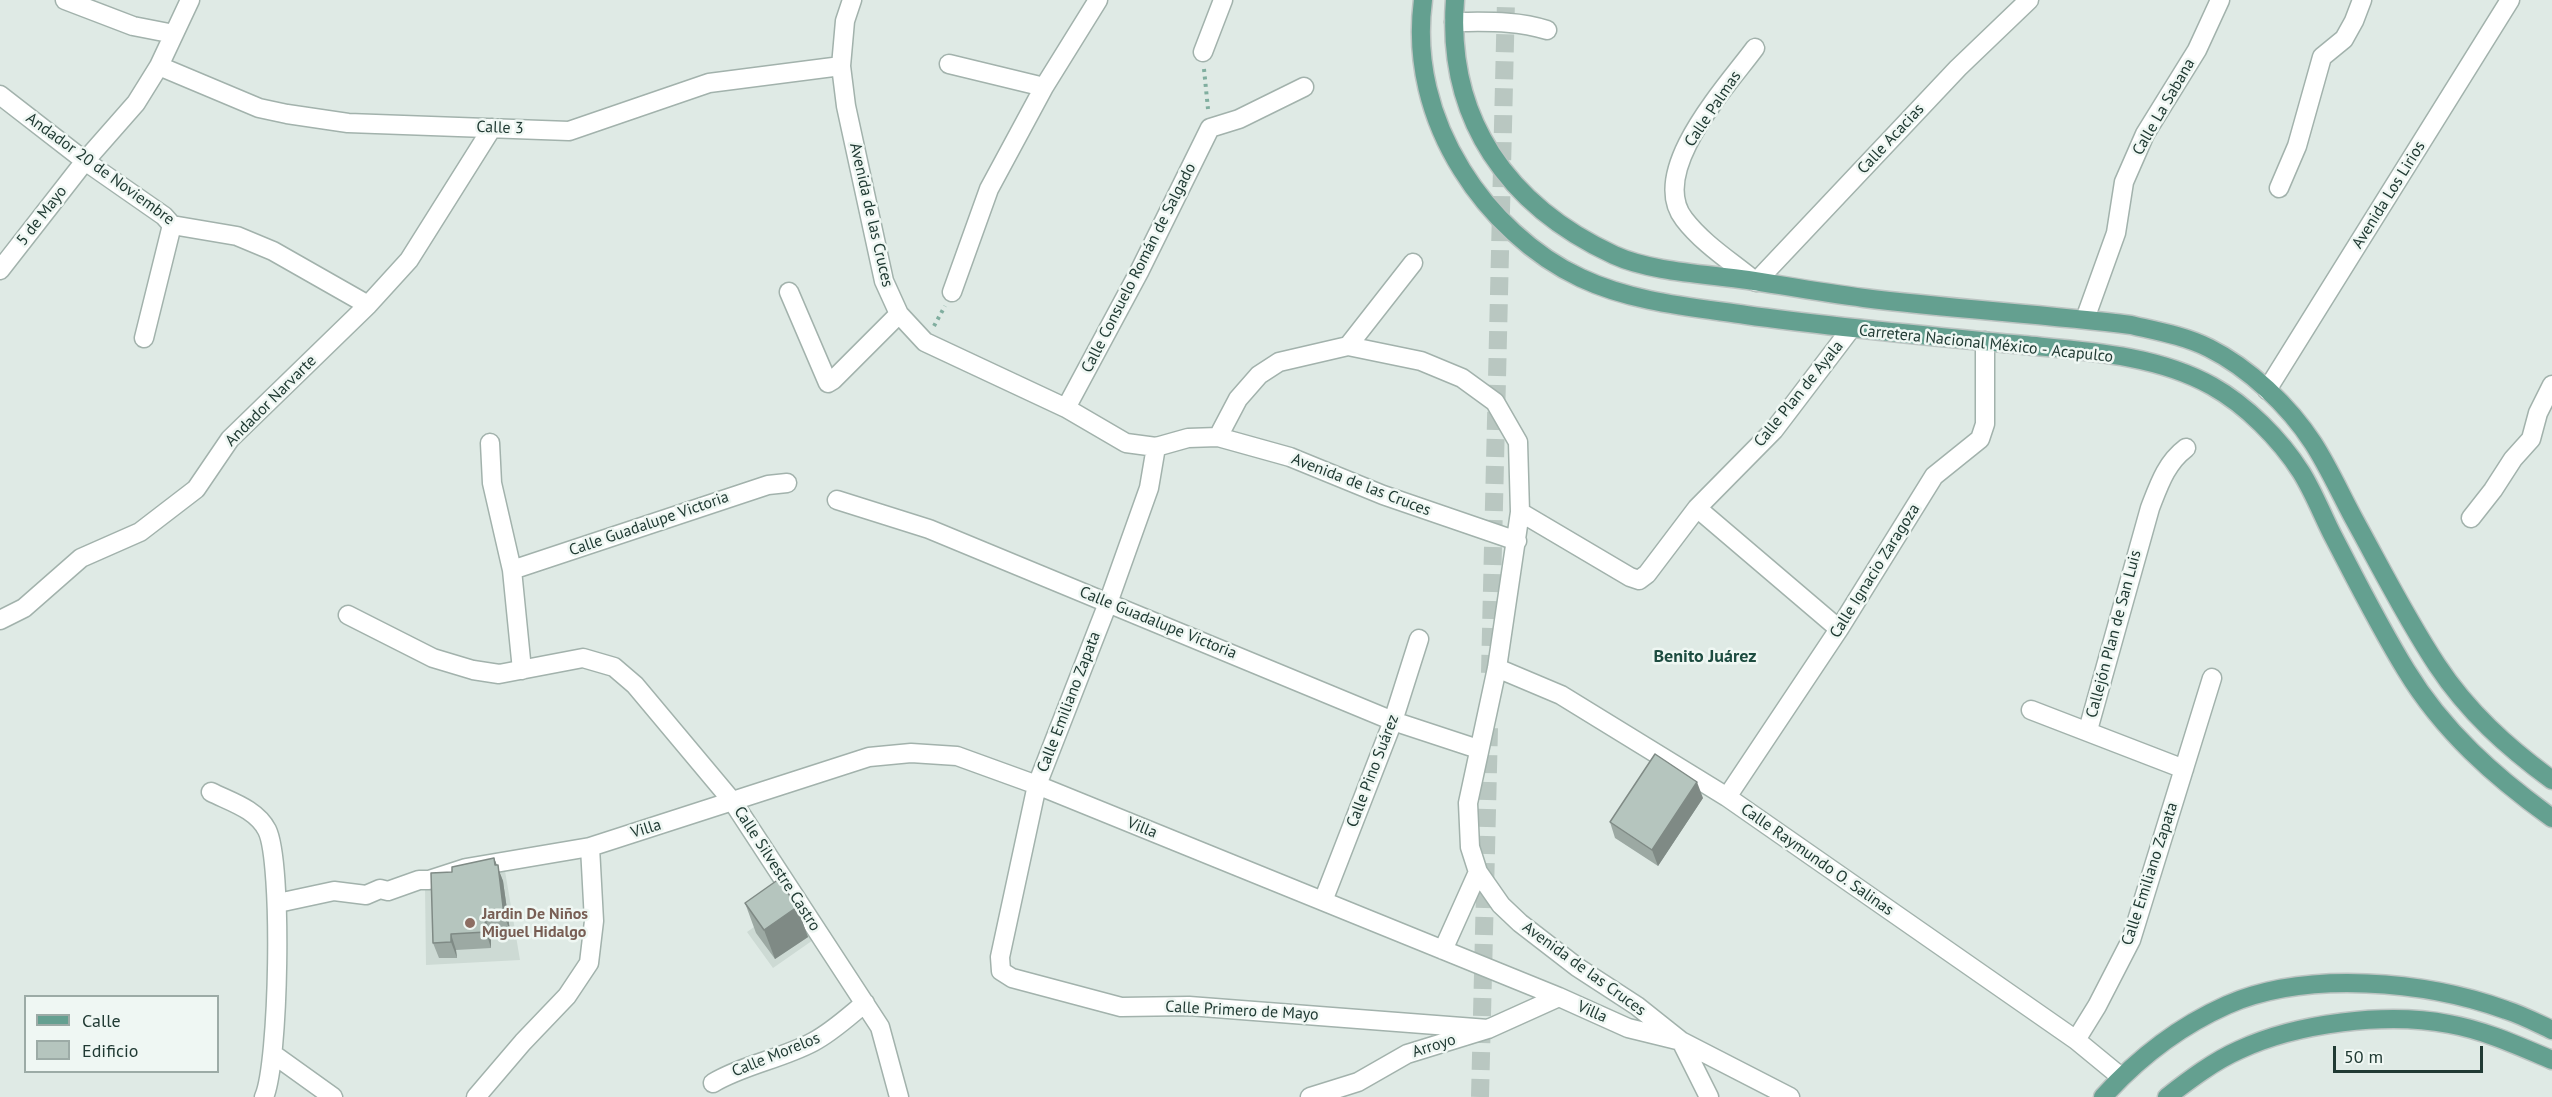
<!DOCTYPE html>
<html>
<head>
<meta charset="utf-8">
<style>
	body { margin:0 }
	#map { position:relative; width:2552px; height:1097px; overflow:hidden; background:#dfeae5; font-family:"PT Sans",sans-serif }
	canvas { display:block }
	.legend { position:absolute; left:24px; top:995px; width:195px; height:78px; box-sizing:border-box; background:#eff7f3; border:2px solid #9caba6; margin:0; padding:8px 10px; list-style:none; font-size:18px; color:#203a33 }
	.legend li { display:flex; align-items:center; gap:12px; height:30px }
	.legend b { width:30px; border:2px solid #9caba6 }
	.scale { position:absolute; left:2333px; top:1046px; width:150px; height:27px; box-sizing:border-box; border:3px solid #203a33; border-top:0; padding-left:8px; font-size:18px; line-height:21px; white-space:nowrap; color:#203a33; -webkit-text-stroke:4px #eff7f3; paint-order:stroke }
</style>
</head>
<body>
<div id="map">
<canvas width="2552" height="1097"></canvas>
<ul class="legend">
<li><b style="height:8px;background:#64a090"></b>Calle</li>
<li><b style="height:16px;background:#b5c5be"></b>Edificio</li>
</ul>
<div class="scale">50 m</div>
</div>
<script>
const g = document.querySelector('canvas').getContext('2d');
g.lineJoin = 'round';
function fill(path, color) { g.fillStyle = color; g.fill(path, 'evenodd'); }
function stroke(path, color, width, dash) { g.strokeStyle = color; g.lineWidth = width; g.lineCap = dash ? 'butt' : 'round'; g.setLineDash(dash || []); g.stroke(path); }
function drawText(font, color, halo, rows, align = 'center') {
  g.font = font + ' "PT Sans",sans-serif'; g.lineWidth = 5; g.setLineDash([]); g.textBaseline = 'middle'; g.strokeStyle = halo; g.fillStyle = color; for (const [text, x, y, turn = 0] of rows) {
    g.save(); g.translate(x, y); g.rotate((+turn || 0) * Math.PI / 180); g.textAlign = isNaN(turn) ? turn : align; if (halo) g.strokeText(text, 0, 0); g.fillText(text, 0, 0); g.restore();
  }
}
fill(new Path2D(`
	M504 865 520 960 426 965 425 886Z
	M790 901 816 938 773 968 747 932Z`), '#cddad4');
stroke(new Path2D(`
	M1490 673 1506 0
	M1480 1097 1489 728`), '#b9c7c1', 18, [18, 9]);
const minor = new Path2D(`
	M65 0 133 26 174 34
	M852 0 845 21 841 66 846 106 884 281 899 314 925 342 1066 408 1126 443 1156 447 1188 438 1218 437 1290 457 1383 495 1517 541
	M1454 22C1486 22 1516 20 1547 30
	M1755 48C1728 85 1647 171 1684 219 1703 244 1732 262 1756 282L1958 68 2029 0
	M1203 52 1223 0
	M949 64 1044 87
	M159 66 259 108 287 114 348 123 569 131 709 83 841 66
	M0 95 85 161 164 216 172 225 237 236 273 251 368 305
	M2279 188 2297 146 2322 57 2344 39 2354 21 2362 0
	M0 270 85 161 136 103 159 66 190 0
	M789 292 828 383 833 380 899 314
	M952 292 989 189 1044 87 1098 0
	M2085 319 2116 233 2124 182 2145 134 2197 50 2220 0
	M144 338 172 225
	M1348 346 1413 263
	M2267 390 2510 0
	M1066 408 1139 272 1210 128 1239 119 1304 87
	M1218 437 1238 399 1259 375 1279 362 1348 346 1421 361 1462 378 1495 402 1518 442 1520 512 1497 668 1468 803 1470 847 1478 872 1501 905 1520 923 1577 967 1637 1006 1681 1041 1709 1097
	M490 443 492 483 512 570 522 670
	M1156 447 1149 488 1108 603 1037 785 1000 957 1001 971 1012 978 1121 1007 1189 1006 1488 1029
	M837 500 929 529 1393 721 1478 749
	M1697 508 1839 629
	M1520 512 1630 577 1639 580 1647 574 1697 508 1774 430 1850 330
	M2471 518 2493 490 2513 459 2531 439 2538 413 2552 385
	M512 570 768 485 787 483
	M348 615 433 658 473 670 499 674 583 658 614 667 635 685 733 802 880 1027 899 1097
	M0 620 24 608 81 558 140 532 196 489 230 439 368 305 409 260 492 128
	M1497 668 1561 695 1727 797 2076 1040 2121 1077
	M2031 710 2184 769
	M2088 730 2150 508C2159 485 2166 463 2186 448
	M211 792C231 802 256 809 267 830 283 862 279 1064 264 1097
	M1727 797 1839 629 1934 476 1980 439 1985 424V341
	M1323 901 1393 721 1419 639
	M278 903 334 891 366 895 380 889 388 891 419 880H429L466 868 590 847 869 757 911 753 957 756 1037 785 1559 997 1628 1028 1681 1041 1790 1097
	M1443 950 1478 872
	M2076 1040 2097 1006 2131 940 2212 678
	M273 1054 333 1097
	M713 1083C743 1065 781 1059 813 1042 832 1032 848 1017 865 1003
	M476 1097 523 1042 567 996 589 963 594 921 590 847
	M1310 1097 1358 1082 1407 1054 1488 1029 1559 997`);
const major = new Path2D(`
	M1423 0C1415 60 1430 119 1462 170 1489 214 1533 256 1581 278 1632 302 1691 307 1746 315 1839 328 1931 336 2024 345 2086 351 2157 355 2212 386 2246 405 2280 439 2301 472 2313 491 2322 514 2332 534 2356 580 2379 626 2406 670 2443 731 2495 777 2552 818
	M1455 0C1446 119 1508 206 1614 255 1651 272 1707 274 1748 280 1786 286 1825 293 1864 298 1953 309 2042 314 2131 325 2157 331 2185 336 2209 348 2249 368 2289 406 2313 443 2328 466 2340 493 2354 519 2381 568 2406 618 2437 665 2468 712 2507 747 2552 780
	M2103 1097C2138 1058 2180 1026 2227 1005 2307 970 2426 981 2506 1010 2522 1015 2537 1023 2552 1030
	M2167 1097C2189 1080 2214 1061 2239 1050 2297 1023 2386 1012 2449 1024 2484 1030 2519 1046 2552 1060`);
stroke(minor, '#a2b2ac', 21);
stroke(major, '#bcc4c2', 21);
stroke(new Path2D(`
	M1204 69 1208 109
	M934 326 945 306`), '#80ae9f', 4, [3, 4.5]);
stroke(minor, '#fff', 18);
stroke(major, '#64a090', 18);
fill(new Path2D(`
	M1703 798 1658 866 1615 838 1610 822Z
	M494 858 503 881 510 931 491 934V948L456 950 457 958H439L433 943 452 872Z
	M745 903 797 907 808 937 775 959 756 933Z`), '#9ca9a3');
fill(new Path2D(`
	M1697 782 1703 798 1658 866 1652 850Z
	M494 858 503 881 510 931 504 915Z
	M797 907 808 937 775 959 764 930Z
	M485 918 491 934V948L486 932Z
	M451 934 456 950 457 958 451 942Z`), '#7f8a85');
const building = new Path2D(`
	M1655 754 1697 782 1652 850 1610 822Z
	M494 858 495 865H498L504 915 485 918 486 932 451 934V942L433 943 431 873 452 872V867Z
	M779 879 797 907 764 930 745 903Z`);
fill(building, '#b5c5be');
stroke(building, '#7f8a85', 1.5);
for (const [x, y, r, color] of [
	[470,923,6,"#8d6e63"]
]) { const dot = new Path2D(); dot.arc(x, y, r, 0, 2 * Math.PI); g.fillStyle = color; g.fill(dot); stroke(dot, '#eff7f3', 2); }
drawText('16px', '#203a33', '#eff7f3', [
	["Calle La Sabana",2164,107,-60],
	["Calle Palmas",1713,109,-56],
	["Calle 3",500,128,2],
	["Calle Acacias",1891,139,-47],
	["Andador 20 de Noviembre",100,169,36],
	["Avenida Los Lirios",2389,195,-58],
	["Avenida de las Cruces",871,215,77],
	["5 de Mayo",42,216,-52],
	["Calle Consuelo Román de Salgado",1139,268,-63],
	["Carretera Nacional México - Acapulco",1986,344,6],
	["Calle Plan de Ayala",1799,394,-51],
	["Andador Narvarte",271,401,-45],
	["Avenida de las Cruces",1361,485,21],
	["Calle Guadalupe Victoria",649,524,-19],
	["Calle Ignacio Zaragoza",1875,571,-58],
	["Calle Guadalupe Victoria",1158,623,22],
	["Callejón Plan de San Luis",2114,634,-75],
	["Calle Emiliano Zapata",1069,702,-69],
	["Calle Pino Suárez",1373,771,-69],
	["Villa",1142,828,22],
	["Villa",646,829,-17],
	["Calle Raymundo O. Salinas",1817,860,35],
	["Calle Silvestre Castro",777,869,57],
	["Calle Emiliano Zapata",2150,874,-72],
	["Avenida de las Cruces",1584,969,36],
	["Calle Primero de Mayo",1242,1011,3],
	["Villa",1592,1012,24],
	["Arroyo",1434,1046,-18],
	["Calle Morelos",776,1055,-22]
]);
drawText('bold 16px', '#785e54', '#eff7f3', [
	["Jardin De Niños",482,914],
	["Miguel Hidalgo",482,932]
], 'left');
drawText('bold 18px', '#1d4c40', '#eff7f3', [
	["Benito Juárez",1705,657]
]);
</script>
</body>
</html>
